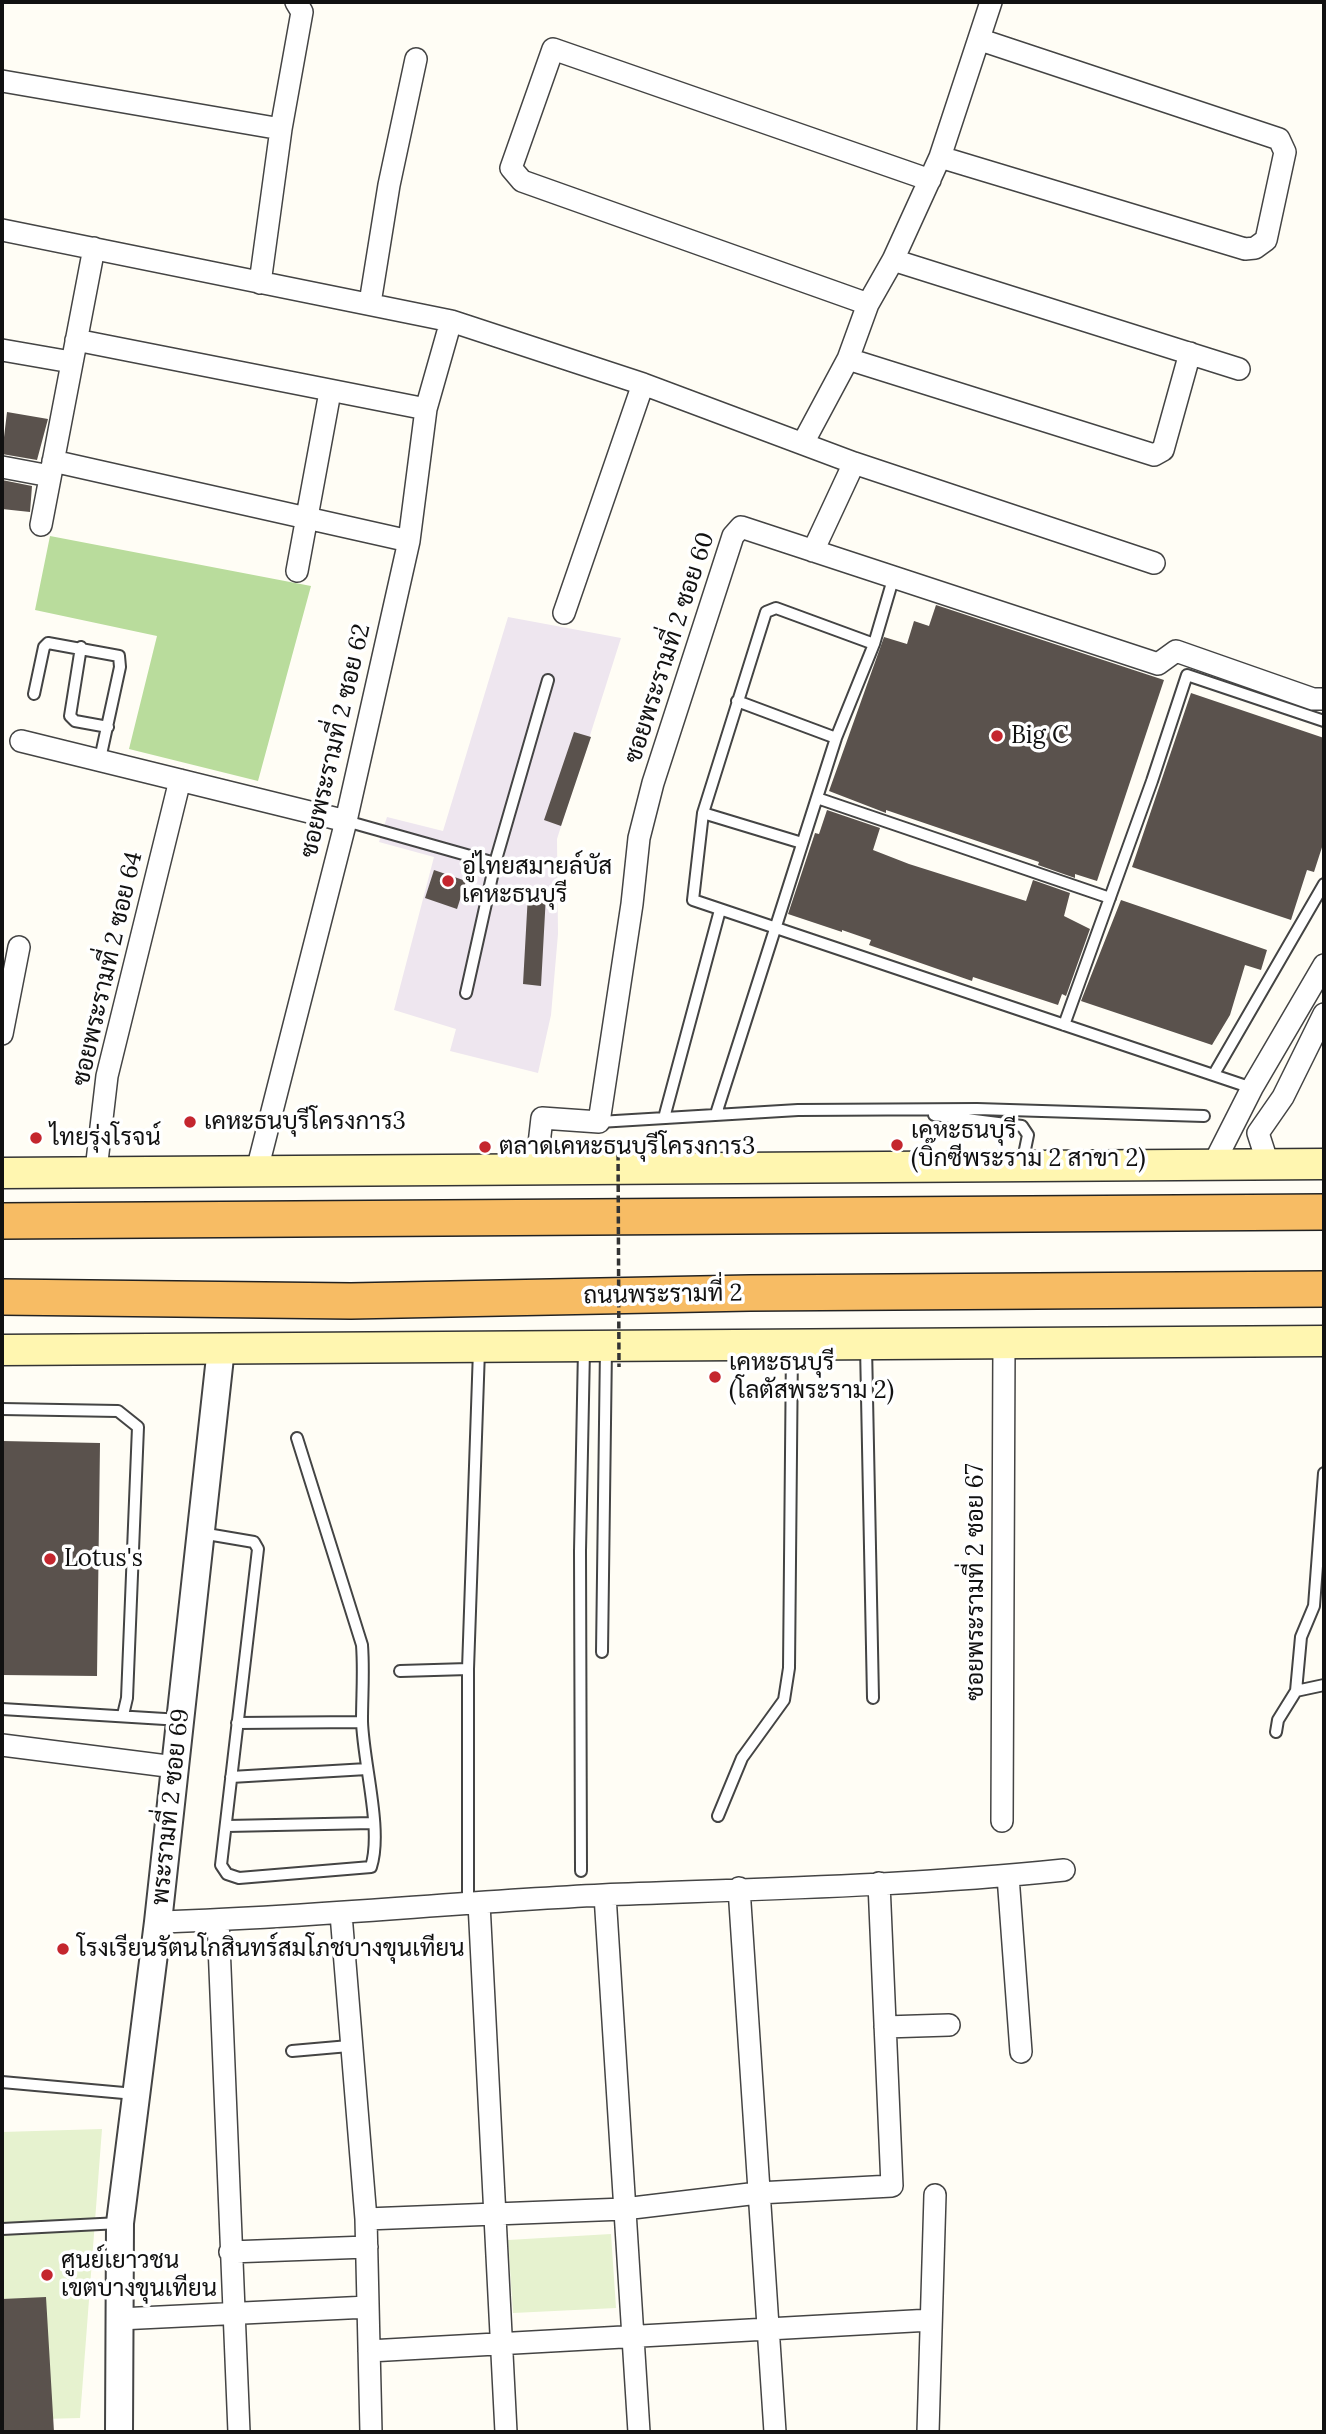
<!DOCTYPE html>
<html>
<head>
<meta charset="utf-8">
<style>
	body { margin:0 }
	#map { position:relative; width:1326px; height:2434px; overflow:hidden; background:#fffdf5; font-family:Lora,serif }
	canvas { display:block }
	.frame { position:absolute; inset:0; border:4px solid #111; pointer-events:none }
</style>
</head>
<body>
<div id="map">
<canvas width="1326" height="2434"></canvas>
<div class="frame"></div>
</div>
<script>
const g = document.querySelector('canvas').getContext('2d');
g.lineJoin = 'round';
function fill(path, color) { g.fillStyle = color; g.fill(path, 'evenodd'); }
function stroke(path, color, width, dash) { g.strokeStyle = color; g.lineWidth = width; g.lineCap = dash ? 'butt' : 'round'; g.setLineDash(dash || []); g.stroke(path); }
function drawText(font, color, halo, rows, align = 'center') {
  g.font = font + ' Lora,Sarabun,serif'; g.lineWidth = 7; g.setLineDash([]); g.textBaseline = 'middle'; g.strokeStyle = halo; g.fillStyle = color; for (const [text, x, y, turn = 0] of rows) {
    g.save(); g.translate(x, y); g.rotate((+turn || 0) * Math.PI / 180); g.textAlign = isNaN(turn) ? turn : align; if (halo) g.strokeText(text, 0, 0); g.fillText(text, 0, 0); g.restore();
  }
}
fill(new Path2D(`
	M508 617 621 638 557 839 558 934 551 1015 538 1073 450 1051 456 1029 394 1010 434 857 379 842 387 817 443 831Z`), '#eee6ef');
fill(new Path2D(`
	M50 536 311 586 258 781 129 749 157 636 35 610Z`), '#b9dc9c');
fill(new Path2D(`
	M102 2129 80 2418 2 2420V2132Z
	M611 2234 616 2308 513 2313 508 2240Z`), '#e6f2cf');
fill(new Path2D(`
	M7 412 48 419 37 460 2 454Z
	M2 480 32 486 30 512 2 509Z
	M936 605 1164 680 1097 881 1075 874V878L1038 865 1039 862 886 810V813L829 791 884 637 907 644 914 621 929 626Z
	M1191 693 1324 738V841L1314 872 1307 870 1291 920 1132 867Z
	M574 732 591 737 561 826 544 820Z
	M827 810 880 828 873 850 909 864 1026 901 1033 880 1070 893 1064 916 1090 929 1066 996 1062 994 1058 1005 973 977 972 981 869 945 871 940 842 930V932L788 914 815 833 819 834Z
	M434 870 466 881 457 909 425 898Z
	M528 894 546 895 541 986 523 984Z
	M1121 900 1267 950 1261 970 1245 965 1230 1015 1212 1045 1081 1001Z
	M2 1441 100 1443 97 1676 2 1675Z
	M46 2297 54 2432H2V2299Z`), '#5a524d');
const service = new Path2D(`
	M874 644 776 608 766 612 703 813 693 900 1252 1088
	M81 647 70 716 75 721 108 727
	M34 694 44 647 48 643 119 656 120 667 100 759
	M737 701 836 738
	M817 798 1110 898
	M703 813 802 843
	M346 821 495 863
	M466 993 495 863 548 680
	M1064 1025 1152 781 1187 675 1324 721
	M1214 1074 1324 884
	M716 1114 836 738 874 644 894 576
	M934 1115 1022 1126 1028 1135 1022 1164
	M664 1118 720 910
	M599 1122 798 1110 977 1109 1204 1116
	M866 1346 873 1698
	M2 1409 118 1411 138 1427 127 1698 123 1715
	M201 1533 254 1542 258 1549 221 1865 227 1874 239 1878 371 1867C383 1830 363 1762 362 1721 362 1695 364 1671 362 1645L297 1438
	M602 1652 606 1347
	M400 1671 468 1669
	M1296 1691 1324 1685
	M2 1709 181 1720
	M237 1723 362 1722
	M1276 1732 1278 1720 1296 1691 1301 1637 1314 1606 1324 1473
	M231 1777 367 1769
	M718 1816 742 1758 784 1700 789 1668 792 1346
	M227 1826 373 1823
	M581 1871 580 1551 584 1349
	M468 1904V1669L479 1350
	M292 2051 349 2046
	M2 2082 135 2094
	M2 2229 120 2223`);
const minor = new Path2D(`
	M2 81 281 129 302 12 296 2
	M940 157 1245 249 1255 248 1266 240 1285 152 1279 139 981 40
	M2 230 451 321 643 384 854 463 1154 563
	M893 260 1239 369
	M260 283 281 129
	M370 303 389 185 416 59
	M868 304 522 181 511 168 553 49 930 180
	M76 340 426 409
	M2 350 71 362
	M848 359 1154 455 1163 450 1190 353
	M803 443 848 359 868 304 893 260 940 157 991 2
	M53 461 409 541
	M2 467 50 476
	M41 525 94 248
	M813 551 854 463
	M297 571 330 392
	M564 613 643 384
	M21 741 346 821
	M2 1034 19 947
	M1268 1164 1258 1133 1283 1097 1324 1014
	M1213 1165 1252 1088 1324 965
	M96 1170 107 1076 180 780
	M257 1170 346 821 409 541 426 409 451 321
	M536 1170 542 1118 599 1122 632 904 639 838 653 783 733 536 741 527 1158 664 1176 651 1313 699H1324
	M2 1745 175 1767
	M1002 1821 1004 1343
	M1008 1876 1021 2052
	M739 1888 775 2432
	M605 1895 639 2432
	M479 1903 506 2432
	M341 1914 366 2219 371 2432
	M218 1920 239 2432
	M158 1922C307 1918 455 1902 603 1895 757 1889 911 1886 1064 1870
	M885 2027 949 2025
	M366 2219 624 2209 758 2193 892 2186 879 1883
	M230 2252 367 2247
	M119 2319 368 2307
	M369 2351 931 2320
	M928 2432 935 2195`);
const tertiary = new Path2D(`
	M119 2432 120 2223 158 1922 221 1348`);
const secondary = new Path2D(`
	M2 1173 1324 1164
	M2 1350 1324 1341`);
const trunk = new Path2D(`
	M2 1221 1324 1212
	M2 1297 351 1301 750 1293 1324 1289`);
stroke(service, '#444', 14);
stroke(minor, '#444', 24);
stroke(tertiary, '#444', 30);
stroke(secondary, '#333', 33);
stroke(trunk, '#222', 38);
stroke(service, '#fff', 10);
stroke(minor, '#fff', 21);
stroke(tertiary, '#fff', 26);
stroke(secondary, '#fff6b0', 30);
stroke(trunk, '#f7bc64', 35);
stroke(new Path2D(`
	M618 1143 619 1367`), '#333', 3.5, [7, 3.5]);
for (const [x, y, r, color] of [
	[997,736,7,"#c4262e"],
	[448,881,7,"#c4262e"],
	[190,1122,7,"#c4262e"],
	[36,1138,7,"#c4262e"],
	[897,1145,7,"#c4262e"],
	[485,1147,7,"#c4262e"],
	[715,1377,7,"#c4262e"],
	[50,1559,7,"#c4262e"],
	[63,1949,7,"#c4262e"],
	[47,2275,7,"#c4262e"]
]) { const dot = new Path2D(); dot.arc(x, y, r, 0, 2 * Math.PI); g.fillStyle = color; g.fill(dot); stroke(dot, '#fff', 2.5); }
drawText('24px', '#111', '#fff', [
	["ซอยพระรามที่ 2 ซอย 60",670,648,-72],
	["ซอยพระรามที่ 2 ซอย 62",336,741,-77],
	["ซอยพระรามที่ 2 ซอย 64",108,969,-77],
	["ถนนพระรามที่ 2",663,1295,-1],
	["ซอยพระรามที่ 2 ซอย 67",976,1582,-90],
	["พระรามที่ 2 ซอย 69",171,1807,-84]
]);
drawText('24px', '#111', '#fff', [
	["Big C",1011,736],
	["อู่ไทยสมายล์บัส",462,867],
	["เคหะธนบุรี",462,895],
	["เคหะธนบุรีโครงการ3",204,1122],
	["เคหะธนบุรี",911,1131],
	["(บิ๊กซีพระราม 2 สาขา 2)",911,1159],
	["ไทยรุ่งโรจน์",50,1138],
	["ตลาดเคหะธนบุรีโครงการ3",499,1147],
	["เคหะธนบุรี",729,1363],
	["(โลตัสพระราม 2)",729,1391],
	["Lotus's",64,1559],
	["โรงเรียนรัตนโกสินทร์สมโภชบางขุนเทียน",77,1949],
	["ศูนย์เยาวชน",61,2261],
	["เขตบางขุนเทียน",61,2289]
], 'left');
</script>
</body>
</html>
